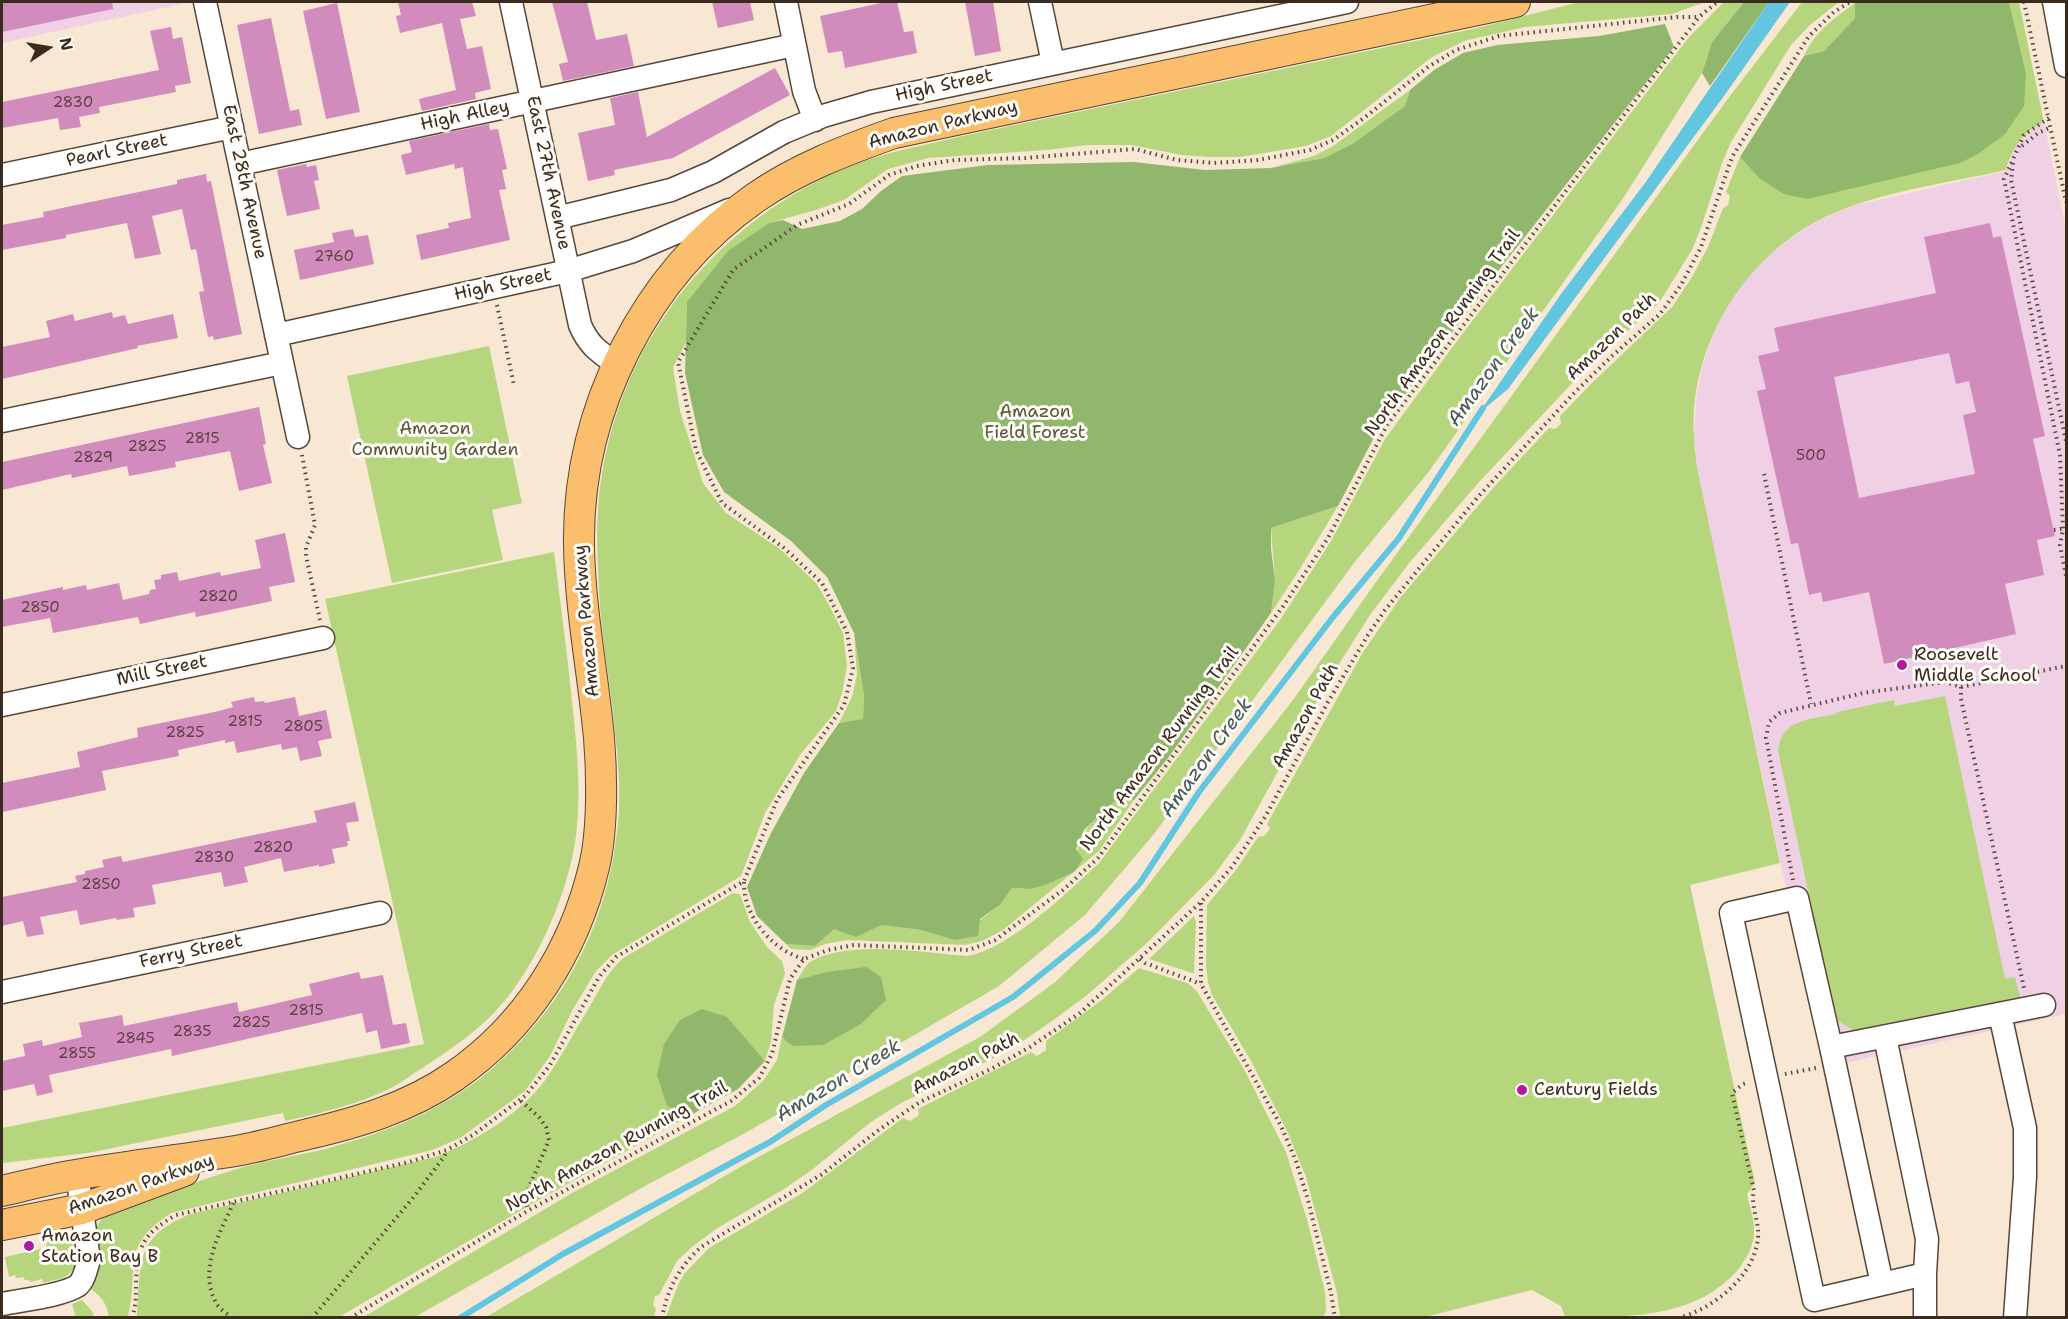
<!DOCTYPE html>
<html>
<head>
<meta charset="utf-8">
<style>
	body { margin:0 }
	#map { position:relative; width:2068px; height:1319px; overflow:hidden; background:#f8e7d3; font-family:"Shantell Sans",sans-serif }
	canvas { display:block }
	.frame { position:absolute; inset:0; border:3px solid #3b2a1e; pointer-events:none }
	.north { position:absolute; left:18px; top:18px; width:60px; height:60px; -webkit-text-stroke:4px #fdfcf7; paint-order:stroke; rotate:78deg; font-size:16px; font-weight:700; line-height:24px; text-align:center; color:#3b2a1e }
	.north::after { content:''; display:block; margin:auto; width:21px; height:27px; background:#3b2a1e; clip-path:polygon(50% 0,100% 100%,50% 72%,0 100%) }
</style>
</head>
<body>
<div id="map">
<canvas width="2068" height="1319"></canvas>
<div class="frame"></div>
<div class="north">N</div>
</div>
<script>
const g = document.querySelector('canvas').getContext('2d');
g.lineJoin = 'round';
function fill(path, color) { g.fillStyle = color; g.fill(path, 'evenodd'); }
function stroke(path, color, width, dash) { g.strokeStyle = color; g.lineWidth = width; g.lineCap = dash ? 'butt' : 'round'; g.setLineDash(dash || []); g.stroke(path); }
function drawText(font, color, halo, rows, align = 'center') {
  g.font = font + ' "Shantell Sans",sans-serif'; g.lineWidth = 6; g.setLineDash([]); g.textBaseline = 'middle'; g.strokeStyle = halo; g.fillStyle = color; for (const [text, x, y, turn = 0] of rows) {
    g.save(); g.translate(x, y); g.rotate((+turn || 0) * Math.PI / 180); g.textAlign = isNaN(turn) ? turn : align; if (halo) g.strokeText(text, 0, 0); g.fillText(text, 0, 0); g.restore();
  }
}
fill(new Path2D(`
	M2 2H186V3L2 43Z
	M2044 122 2066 230V1014L1832 1066 1822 1058 1697 467 1694 433 1697 393 1702 367 1715 330 1732 298 1752 272 1775 250 1804 229 1832 214 1856 205 2006 171 2016 145 2035 126Z`), '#f0d0e5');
fill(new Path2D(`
	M1579 2H1705L1672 14 1525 27 1464 41 1432 57 1331 136 1306 146 1240 157H1208L1182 155 1131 145H1087L1047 150 928 158 888 169 844 200 816 210 769 223 687 302 686 342 673 367 680 411 703 483 726 513 780 549 816 583 829 605 843 633 847 666 842 693 836 711 800 755 765 813 741 876 612 955 596 971 573 1009 550 1056 525 1091 460 1138 432 1150 171 1213C119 1247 140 1266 128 1317H109C107 1304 102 1297 91 1289 96 1279 100 1268 100 1256 101 1239 88 1229 106 1216 150 1200 195 1181 240 1168 268 1160 297 1156 325 1149 388 1132 445 1110 494 1067 571 999 612 913 619 811 620 785 618 757 615 732 611 684 601 637 599 590 598 564 596 537 598 511 608 360 701 234 836 172 874 154 917 147 958 137L1477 28Z
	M1724 2H1744L1712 42 1702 73 1624 197 1427 474 1357 559 1154 834 1085 915 999 986 747 1132 643 1187 415 1317 362 1318 572 1193 735 1106 763 1081 777 1060 782 1037 792 1046 826 972 797 980C801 975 805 965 810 962 848 939 924 953 968 956 1011 947 1067 893 1099 863L1280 620 1331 541 1385 439 1457 341 1689 37Z
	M1802 2H1839L1810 25 1791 45 1731 142 1722 163 1702 225 1692 250 1659 303 1589 365 1561 395 1480 481 1410 562 1370 615 1327 683 1240 840 1214 875 1148 942 1086 996 1052 1021 1023 1041 994 1058 901 1103 871 1122 813 1169 784 1189 716 1229 692 1247 677 1261 659 1295 655 1296 653 1305 656 1309 654 1317H486L740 1167 980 1037 1054 983 1119 922 1293 700 1376 582 1727 100Z
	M2009 2H2019L2044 122C2023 132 2012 148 2006 170 1949 183 1888 190 1834 213 1749 249 1689 342 1694 435 1694 446 1696 456 1697 467L1780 863 1690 885 1755 1183 1747 1194C1749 1205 1754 1218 1754 1229 1755 1245 1746 1259 1737 1271 1693 1319 1630 1317 1565 1317L1561 1306 1532 1290 1425 1317H1340L1337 1293 1306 1177 1287 1131 1251 1061 1212 995 1208 982 1206 966 1207 905 1236 870 1258 837 1264 836 1270 829 1267 824 1362 654 1400 598 1493 488 1549 428 1555 429 1561 424 1560 416 1592 383 1672 307 1692 277 1708 247 1723 208 1728 205 1730 196 1726 192 1740 157 1759 178 2026 73Z
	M1855 3V18L1824 51 1804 56C1814 32 1835 18 1855 3Z
	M1410 90 1405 106 1352 144 1324 158 1271 168 1314 156 1333 146Z
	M489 346 522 503 492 510 503 560 392 583 347 376Z
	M1338 506 1298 572 1271 613 1275 580 1271 528Z
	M554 552C560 598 566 645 571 692 576 739 582 788 576 836 568 896 534 972 492 1015 472 1035 448 1051 424 1067 412 1074 401 1083 389 1089 356 1105 321 1113 285 1121L283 1113 88 1153 2 1163V1128L424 1044 325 599Z
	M854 633 864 696 863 719 839 723 852 697 857 675Z
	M1945 696 2005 979 2015 977 2020 997 1853 1030 1838 1021 1834 1011 1778 751C1782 718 1809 720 1836 714L1837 712 1894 700 1895 706Z
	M1118 798 1134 800 1099 851 1003 930 982 941 965 945 848 940 825 944 810 950 791 949 786 944 815 946 834 928 881 925 921 930 954 940 1000 905 1012 888 1030 889 1074 872C1078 829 1089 826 1118 798Z
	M733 893 740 894 750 922 767 947 782 961 785 974 774 1005 771 1042 765 1061 726 1017 667 1106 689 1116 530 1205 339 1317 136 1318 137 1314C141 1262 135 1236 191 1214L435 1157C476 1141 519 1115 546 1079 560 1059 572 1036 584 1016 598 994 604 976 622 959Z
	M1194 916 1196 921 1194 973H1192L1149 959Z
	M1139 968 1187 983 1196 990 1245 1071 1286 1152 1308 1223 1325 1292 1326 1312 1323 1317H666L678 1285 684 1274 709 1248 801 1194 903 1118 910 1121 919 1115 918 1109 1031 1052 1037 1056 1046 1050V1041L1103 999Z
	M56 1233C73 1239 86 1258 70 1273 63 1280 52 1280 43 1283L42 1279 30 1282 29 1280H25L23 1277 16 1278 15 1275 9 1277 5 1257 45 1248 47 1243 52 1241 51 1234Z
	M82 1300 92 1311 94 1317H76L72 1304Z`), '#b6d67d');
fill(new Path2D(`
	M1744 2H1769L1710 86 1702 73 1712 42Z
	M1859 2H2009L2026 73 2024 106 2005 134 1978 154 1960 163 1807 199 1784 194 1759 178 1740 157 1804 56 1824 51 1855 18V3Z
	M1665 24 1674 47 1502 266 1378 430 1338 506 1271 528V549L1275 580 1271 613 1168 758 1134 800 1118 798 1084 830 1076 849 1083 859 1074 872 1045 885 1030 889 1012 888 1000 905 980 919 978 936 954 940 921 930 881 925 856 937 834 929 815 946 786 944 757 916 747 887 770 835 804 773 839 723 863 719 864 696 854 633 827 577 791 541 724 492 703 455 685 373 687 302 728 251 769 223 783 220 802 229 840 221 862 209 881 191 902 176 988 165 1134 162 1205 170 1271 168 1324 158 1352 144 1405 106 1410 90 1434 70 1463 53 1497 45 1599 36Z
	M866 967 881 977 886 1000 861 1024 823 1045 792 1046 782 1037 797 980 826 972Z
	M702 1009 727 1017 765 1061 738 1089 689 1116 667 1106 657 1075 664 1044 680 1020Z`), '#90b76c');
fill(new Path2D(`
	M1769 2H1790L1724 96 1508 389 1479 413 1561 294 1645 183Z`), '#62c6e0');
stroke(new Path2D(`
	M460 1318 563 1254 770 1142 826 1105 1013 997 1095 931 1140 883 1199 792 1333 617 1399 538 1483 408`), '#62c6e0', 6);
fill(new Path2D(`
	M2 2H112L113 9 2 32Z
	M398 2H472L476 16 460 19 467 49 482 46 491 89 475 93 476 99 422 111 419 99 456 90 442 23 400 33 396 16 401 15Z
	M552 2H587L596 40 627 34 634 66 563 81 559 64 568 62Z
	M712 2H750L754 20 718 28Z
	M886 2H897L904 32 913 31 917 53 845 68 842 51 828 53 820 16Z
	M965 2H993L1001 51 975 56Z
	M337 3 360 112 326 119 303 11Z
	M271 18 290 111 299 109 302 125 259 134 237 25Z
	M171 27 173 39 182 37 191 83 175 86 176 92 99 107 100 113 79 117 81 127 60 130 58 118 2 128V102L159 70 150 31Z
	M775 68 790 95 673 158 614 170 615 175 588 181 578 133 615 125 610 98 638 92 647 137Z
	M489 124 490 130 498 129 507 169 502 170 506 189 499 190 510 240 421 260 416 235 449 228 448 223 471 218 463 167 455 169 454 164 406 175 401 155 412 152 409 141Z
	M306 164 307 167 316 165 319 180 314 181 320 209 287 216 277 170Z
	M206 174 207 182 211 181 242 334 214 340 213 336 208 337 199 292 204 291 196 249 191 250 182 209 152 216 161 254 135 259 127 223 66 235V238L2 250V225L44 217 43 212 177 184V180Z
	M1990 223 1993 238 2001 236 2045 436 2033 439 2055 536 2037 540 2044 575 2005 584 2016 634 1884 664 1869 592 1823 602 1821 592 1809 595 1798 543 1791 544 1757 391 1766 389 1758 356 1779 351 1774 328 1936 293 1924 237ZM1949 353 1956 384 1969 381 1976 412 1963 415 1975 474 1859 498 1834 377Z
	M353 229 355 237 368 235 374 264 300 280 294 250 334 242 332 233Z
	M112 312 113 318 125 315 128 324 173 314 178 338 137 346 138 348 2 379V347L50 337 46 321 73 314 75 321Z
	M259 407 266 444 263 445 272 483 239 491 230 451 175 462 176 467 129 476 127 466 72 478 71 474 2 490V462Z
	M285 533 295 582 269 587 272 601 196 617 195 612 140 624 138 617 53 633 50 618 2 627V600L63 587V590L86 585 87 590 119 583 123 600 149 594 150 590 156 589 154 580 161 579V575L177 572 179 581 220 572 221 576 261 568 255 540Z
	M254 697 255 702 264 701 265 703 295 697 299 716 326 710 332 738 318 741 322 756 300 761 297 747 282 750 281 744 237 753 234 741 225 743V740L178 750 179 756 102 771 106 790 2 812V783L80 767 77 752 138 737 137 728 219 711 233 707 231 702Z
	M355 802 359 821 346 823 350 841H347L348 846 332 849 335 863 319 867V865L284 872 281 858 244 867 248 882 224 887 221 872 152 885 156 904 133 908 135 917 117 920 116 918 80 925 77 910 40 917 44 934 27 937 23 921 2 926V897L77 882 75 876 85 874V871L104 867 102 860 121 856 123 862 317 822 314 811Z
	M359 972 361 979 383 975 393 1025 406 1023 410 1043 381 1049 377 1030 366 1033 362 1013 172 1056 171 1049 49 1075 53 1092 37 1096 34 1084 2 1091V1061L25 1056 23 1044 42 1040 43 1046 82 1037 79 1023 122 1015 124 1026 237 1002 239 1012 312 995 309 984Z`), '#d18bbc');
const minor = new Path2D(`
	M205 2 298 437
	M511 2 580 325C589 346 599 352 618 365
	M786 2 804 91 815 120
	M1040 2 1053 63
	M2054 2 2066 66
	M240 164 794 45
	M2 175 232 127
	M557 218 671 190 713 172 784 132 823 116 871 102 1347 2
	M276 335 568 271 633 251 729 210
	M2 421 282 363
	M2 705 323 638
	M2 992 380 913
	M2000 1014 2025 1128V1177L2015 1318
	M1885 1037 1927 1239 1925 1274 1814 1300 1731 913 1797 898 1831 1047 2044 1005
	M1831 1047 1882 1284
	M1925 1274V1318
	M2 1304C21 1300 61 1296 77 1286 84 1281 86 1269 89 1260L77 1174`);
const major = new Path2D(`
	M2 1191C28 1185 54 1178 81 1174 134 1165 188 1159 241 1150 262 1146 283 1140 304 1135 356 1123 408 1108 453 1077 526 1027 574 951 594 867 603 830 602 775 599 738 593 673 580 610 579 545 577 410 645 275 755 198 798 168 846 150 894 133L1515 2
	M2 1225 82 1209 184 1171`);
stroke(minor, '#574639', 25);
stroke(major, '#574639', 32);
stroke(new Path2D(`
	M2024 2 2066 202
	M2049 118 2024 135 2004 179 2060 455 2063 529 2060 545 2066 576
	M2022 146 2038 133 2051 127
	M2013 163 2011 180 2066 441
	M497 305 514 385
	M302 455 315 525 306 547V556L320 620
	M1764 474 1811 704
	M2054 530 2066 528
	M1961 687V699L2024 988
	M1793 880 1766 738 1769 722 1780 713 1863 693 1945 682 1961 687 2066 666
	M744 882C743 916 772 950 804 959
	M1201 903V984L1281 1126 1296 1161 1308 1200 1331 1293 1335 1318
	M1140 959 1145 963 1201 984
	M1785 1074 1816 1068
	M521 1101 539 1117 546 1127 549 1140 525 1197 528 1210
	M132 1318C136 1306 136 1296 136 1284 137 1246 143 1234 176 1215L409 1162 447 1150 473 1135 525 1096 550 1065 599 977 616 957 744 881 777 800 844 705 853 668 847 632 822 583 784 548 722 503 696 450 678 362 733 270 797 225 849 204 889 175 917 166 955 160 1025 158 1135 149 1177 160 1214 163 1258 160 1310 150 1333 140 1364 118 1428 67 1456 50 1499 36 1677 17H1699
	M232 1318C226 1313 217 1307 215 1301 199 1268 220 1232 234 1202
	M312 1318 412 1199 444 1157 447 1150
	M350 1318 529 1210 731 1101 759 1078 772 1054 790 979 804 959 828 950 854 945 969 950 995 940 1063 890 1098 858 1284 605 1328 538 1387 425 1699 17 1717 2
	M662 1318C667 1289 680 1266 701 1247L821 1175 880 1129 920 1102 991 1069 1030 1047 1080 1013 1201 902 1232 867 1265 817 1328 702 1368 635 1385 610 1477 498 1575 392 1612 356 1660 314 1681 285 1701 247 1732 157 1809 36 1834 12 1850 2
	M1678 1318C1713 1309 1754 1277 1758 1238 1760 1223 1750 1206 1754 1191L1732 1093 1743 1084 1749 1082`), '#574639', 4, [1.5, 4.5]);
stroke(minor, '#fff', 22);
stroke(major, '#fabe6d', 30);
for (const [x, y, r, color] of [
	[1902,665,6,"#b5179e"],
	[1522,1090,6,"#b5179e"],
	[29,1246,6,"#b5179e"]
]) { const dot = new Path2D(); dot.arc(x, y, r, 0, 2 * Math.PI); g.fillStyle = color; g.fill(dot); stroke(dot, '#fdfcf7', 2); }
drawText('15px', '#604246', null, [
	["2830",73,103],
	["2760",334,257],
	["2815",202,439],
	["2825",147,447],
	["500",1811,456],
	["2829",93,458],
	["2820",218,597],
	["2850",40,608],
	["2815",245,722],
	["2805",303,727],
	["2825",185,733],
	["2820",273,848],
	["2830",214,858],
	["2850",101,885],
	["2815",306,1011],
	["2825",251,1023],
	["2835",192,1032],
	["2845",135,1039],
	["2855",77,1054]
]);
drawText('18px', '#3b2a1e', '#fdfcf7', [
	["High Street",944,86,-12],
	["High Alley",465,116,-12],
	["Amazon Parkway",943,125,-14],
	["Pearl Street",117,151,-12],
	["East 27th Avenue",548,173,78],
	["East 28th Avenue",244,182,78],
	["High Street",503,285,-12],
	["North Amazon Running Trail",1443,333,-54],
	["Amazon Path",1612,337,-44],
	["Amazon Parkway",587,621,-95],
	["Mill Street",162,671,-12],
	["Amazon Path",1306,716,-61],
	["North Amazon Running Trail",1160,749,-53],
	["Ferry Street",191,952,-12],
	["Amazon Path",966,1064,-27],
	["North Amazon Running Trail",617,1147,-29],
	["Amazon Parkway",141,1185,-19]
]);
drawText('18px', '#5a5536', '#fdfcf7', [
	["Amazon",1035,412],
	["Field Forest",1035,433],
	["Amazon",435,429],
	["Community Garden",435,450]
]);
drawText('18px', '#3b2a1e', '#fdfcf7', [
	["Roosevelt",1914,655],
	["Middle School",1914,676],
	["Century Fields",1534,1090],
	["Amazon",41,1236],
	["Station Bay B",41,1257]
], 'left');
drawText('italic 20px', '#475958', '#fdfcf7', [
	["Amazon Creek",1494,367,-54],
	["Amazon Creek",1207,758,-54],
	["Amazon Creek",839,1081,-31]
]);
</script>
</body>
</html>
